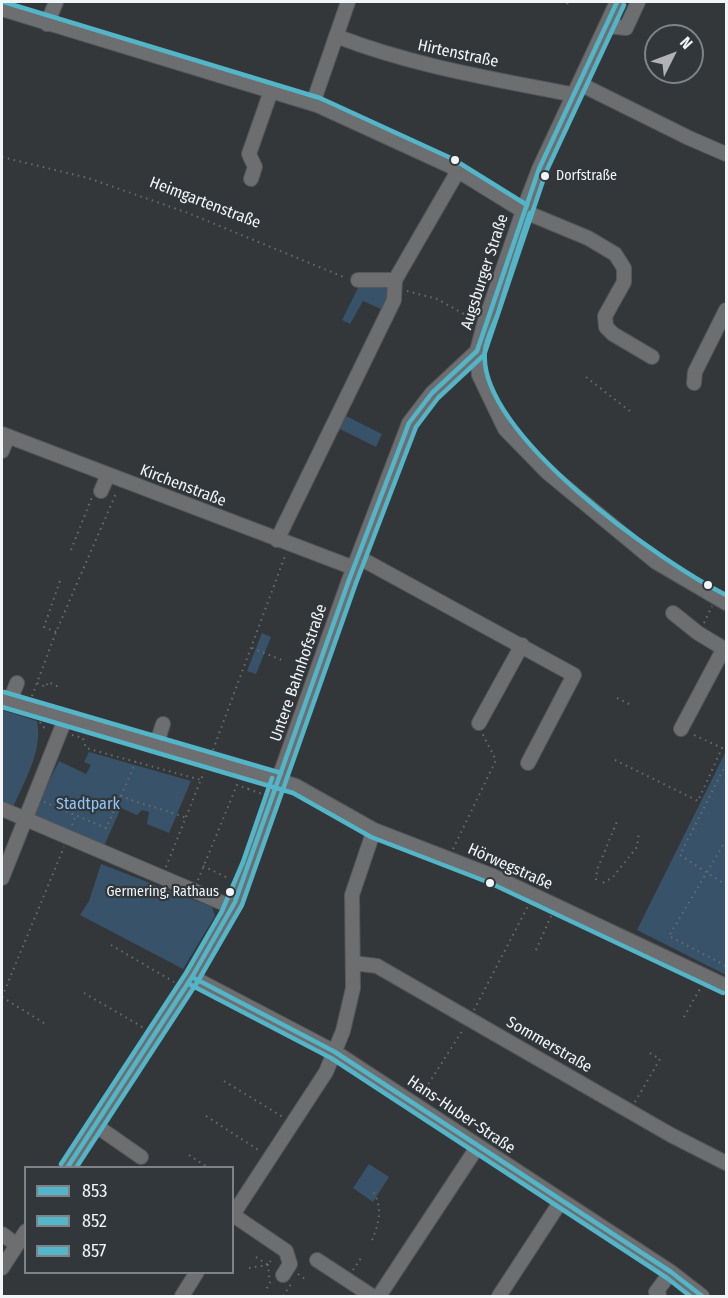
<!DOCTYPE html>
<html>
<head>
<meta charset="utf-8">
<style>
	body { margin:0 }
	#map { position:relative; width:728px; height:1298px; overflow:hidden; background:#343739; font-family:"Fira Sans Condensed",sans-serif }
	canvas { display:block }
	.frame { position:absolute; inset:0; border:3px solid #f2f5f8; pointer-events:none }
	.legend { position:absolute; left:24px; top:1166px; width:210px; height:108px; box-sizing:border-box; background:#32373b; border:2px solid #7f8387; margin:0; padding:8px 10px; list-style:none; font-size:18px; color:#f2f5f8 }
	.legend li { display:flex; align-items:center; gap:12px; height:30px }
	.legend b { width:30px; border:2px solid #7f8387 }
	.north { position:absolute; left:644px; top:24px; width:60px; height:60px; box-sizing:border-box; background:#32373b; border:2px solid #7f8387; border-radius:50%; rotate:48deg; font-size:16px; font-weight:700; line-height:24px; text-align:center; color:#f2f5f8 }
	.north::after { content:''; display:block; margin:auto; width:21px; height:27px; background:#b0b2b5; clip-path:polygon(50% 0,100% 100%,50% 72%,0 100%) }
</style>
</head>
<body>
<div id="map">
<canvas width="728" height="1298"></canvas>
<div class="frame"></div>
<ul class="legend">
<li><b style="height:8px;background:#53b5c8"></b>853</li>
<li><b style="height:8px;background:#53b5c8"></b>852</li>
<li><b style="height:8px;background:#53b5c8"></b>857</li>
</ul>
<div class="north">N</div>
</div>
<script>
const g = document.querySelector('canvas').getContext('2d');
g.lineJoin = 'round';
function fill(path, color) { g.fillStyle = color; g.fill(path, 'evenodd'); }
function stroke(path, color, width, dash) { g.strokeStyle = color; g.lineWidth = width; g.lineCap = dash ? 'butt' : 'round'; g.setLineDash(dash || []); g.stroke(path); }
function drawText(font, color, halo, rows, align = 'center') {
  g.font = font + ' "Fira Sans Condensed",sans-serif'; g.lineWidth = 4.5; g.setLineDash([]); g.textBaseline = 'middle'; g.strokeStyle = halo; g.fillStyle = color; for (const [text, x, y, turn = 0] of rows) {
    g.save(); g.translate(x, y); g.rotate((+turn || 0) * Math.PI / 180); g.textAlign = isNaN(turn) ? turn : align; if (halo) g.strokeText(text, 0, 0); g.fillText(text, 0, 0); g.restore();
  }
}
fill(new Path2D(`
	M388 287 390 295 383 310 363 301 350 324 342 320 358 288Z
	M344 415 382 434 376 447 338 428Z
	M262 633 271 637 256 674 247 671Z
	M2 710 37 721C43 752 24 781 12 810L2 805Z
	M726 751V975L637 930Z
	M89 752 191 781 169 833 147 824 149 812 142 810 137 815 121 808 104 846 32 816 59 761 86 774 91 765 84 762Z
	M101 864 212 907 215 916 183 969 80 915 89 901Z
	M369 1164 389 1177 373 1202 353 1188Z`), '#385269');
const minor = new Path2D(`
	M617 2 539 169 523 211 484 324 477 351 479 375 505 429 547 472 656 562 726 603
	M2 9 317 105 450 166 523 211 588 238 615 254 624 268V282L605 316 606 327 613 334 652 357
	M47 24 56 2
	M607 26 626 28 638 2
	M336 36C413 66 494 79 575 95
	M580 84 689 138 726 154
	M313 103 348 2
	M251 179 255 167 249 154 271 91
	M358 280H395
	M694 383 695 372 726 310
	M2 434 354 568
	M2 451 8 436
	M101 491 108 475
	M277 540 394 300 395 280 458 171
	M358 557 574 675 528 763
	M673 613 698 633 726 650
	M2 699 296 786 374 830 493 876 726 986
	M10 701 17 683
	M479 723 522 645
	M681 729 724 648
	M157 743 163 724
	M2 809 232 907
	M2 878 66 717
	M353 963 377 966 671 1135 726 1163
	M192 977 335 1052 671 1272 702 1296
	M95 1125 141 1157
	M67 1168 192 977 235 902 349 580 409 423 432 393 477 351
	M233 1215 286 1251 290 1264 283 1275
	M232 1216 326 1072 343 1031 353 988 352 895 374 830
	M2 1234 17 1245
	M317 1260 372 1296
	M2 1268 26 1231
	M659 1295 656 1292 671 1272
	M182 1296 197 1272
	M379 1296 478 1146
	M499 1296 561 1201`);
stroke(minor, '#545658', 16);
stroke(new Path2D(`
	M437 3V2
	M567 4 568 2
	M2 157 88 178 188 213 346 278
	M407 291 437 299 473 319
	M586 377 631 412
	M71 550 92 497
	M704 623 712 606
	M56 632 44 627 61 578
	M252 648 284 661
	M37 683 46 687 48 682 57 686 59 683
	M32 696 56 632 117 491
	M617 698 629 704
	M40 722 43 727 49 729
	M72 735 83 738 86 748 201 780
	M213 750 285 556
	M615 760 698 801 722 748 692 734
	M726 764 680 855 726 885
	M248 789 262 794
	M121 796 136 761
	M44 802 106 828 121 796C143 805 164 809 186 818
	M72 825 76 815
	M726 840 669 936 726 966
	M453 849 496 760 482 733
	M203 866 230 879
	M166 867 204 772
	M198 880 237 785 248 789 250 784
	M596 880 597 870 618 819
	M603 883 613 877 637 847 639 832
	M111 945 174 982
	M536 950 551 916
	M84 993 144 1028
	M2 997 64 847
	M2 997 47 1025
	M474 1010 528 906
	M684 1017 701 987
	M224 1081 283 1117
	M422 1094 464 1028
	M635 1102 660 1059 648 1052
	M206 1116 260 1151
	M189 1155 209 1168
	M372 1240C379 1224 383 1207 373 1191
	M256 1257 268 1265 273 1257
	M249 1268 268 1265 270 1283 265 1291
	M353 1270 363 1255
	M298 1274 305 1279
	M283 1296 291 1284`), '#6a6d6e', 2, [1.5, 4.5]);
stroke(minor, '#6c6e70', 14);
stroke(new Path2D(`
	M477 351 539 169 617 2
	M192 977 335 1052 671 1272 702 1296
	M67 1168 192 977 235 902 349 580 409 423 432 393 477 351`), '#53b5c8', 4.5);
stroke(new Path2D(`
	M2 707 293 793 371 837 490 883 723 993
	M189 984 331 1058 667 1278 690 1296
	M76 1168 198 981 242 905 356 583 416 427 438 398 484 355 546 172 624 5`), '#53b5c8', 4.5);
stroke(new Path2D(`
	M4 2 320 98 453 159 527 205
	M530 213C519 246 508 280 498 313 494 325 486 339 485 351 476 433 662 563 726 595
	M4 692 281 773
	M61 1164 186 973 222 911 243 862 272 778`), '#53b5c8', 4.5);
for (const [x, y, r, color] of [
	[455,160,5,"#f2f5f8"],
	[545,176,5,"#f2f5f8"],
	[708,585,5,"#f2f5f8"],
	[490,883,5,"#f2f5f8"],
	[230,892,5,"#f2f5f8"]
]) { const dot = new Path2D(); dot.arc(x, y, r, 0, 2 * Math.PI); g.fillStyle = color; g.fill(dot); stroke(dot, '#32373b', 2); }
drawText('14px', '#f2f5f8', '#32373b', [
	["Dorfstraße",556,176],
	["Germering, Rathaus",219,892,"right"]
], 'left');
drawText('16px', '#f2f5f8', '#32373b', [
	["Hirtenstraße",458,54,12],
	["Heimgartenstraße",205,203,21],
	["Augsburger Straße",485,272,-72],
	["Kirchenstraße",183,486,21],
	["Untere Bahnhofstraße",299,673,-71],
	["Hörwegstraße",510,867,24],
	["Sommerstraße",549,1045,30],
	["Hans-Huber-Straße",461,1115,34]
]);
drawText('16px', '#90c6f6', '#32373b', [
	["Stadtpark",88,805]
]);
</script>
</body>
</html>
